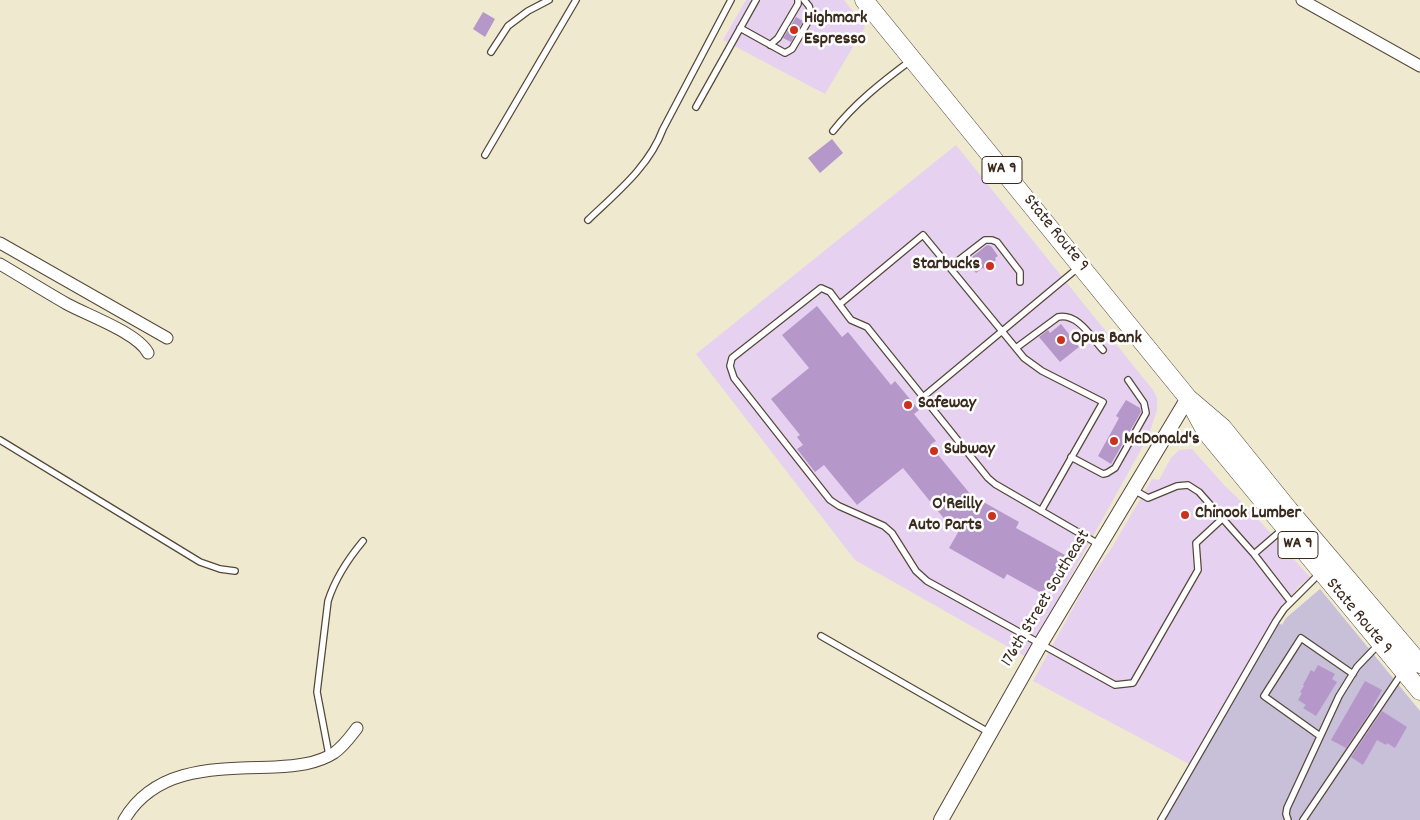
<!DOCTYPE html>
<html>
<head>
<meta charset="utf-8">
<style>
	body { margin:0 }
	canvas { display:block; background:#eee9cf }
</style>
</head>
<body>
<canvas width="1420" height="820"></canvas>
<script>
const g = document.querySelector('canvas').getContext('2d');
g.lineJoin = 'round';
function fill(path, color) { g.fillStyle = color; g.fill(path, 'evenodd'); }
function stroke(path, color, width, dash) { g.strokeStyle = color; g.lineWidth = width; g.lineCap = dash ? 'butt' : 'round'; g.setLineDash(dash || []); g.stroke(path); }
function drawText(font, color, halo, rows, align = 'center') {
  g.font = font + ' Dekko,sans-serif'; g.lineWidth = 5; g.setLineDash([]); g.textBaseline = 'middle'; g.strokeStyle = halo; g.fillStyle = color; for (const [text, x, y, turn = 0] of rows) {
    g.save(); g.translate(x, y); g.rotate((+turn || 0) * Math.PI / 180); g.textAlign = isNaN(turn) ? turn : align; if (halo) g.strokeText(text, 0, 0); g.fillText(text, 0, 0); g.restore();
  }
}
fill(new Path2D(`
	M746 0H844L865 27 825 94 723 40Z
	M956 145 1153 390 1157 398V410L1148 437 1026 657 855 560 696 354Z
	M1192 449 1225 486 1245 505 1310 577 1299 586 1273 620 1189 764 1033 681 1088 581 1111 549 1152 479 1159 480 1171 458 1179 450Z`), '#e6d2f0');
fill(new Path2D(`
	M1320 589 1420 711V820H1157L1273 619 1282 625 1286 618Z`), '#c8bfd8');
fill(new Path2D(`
	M483 12 495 19 485 37 473 29Z
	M796 17 803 21 791 42 783 38Z
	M832 139 843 153 820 173 808 158Z
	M987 245 991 246 998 256 995 258 996 260 984 269 983 268 976 273 967 261Z
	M817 306 842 337 848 332 891 385 895 381 919 410 914 414 936 441 930 445 971 495 1019 522 1016 528 1065 555 1043 594 1007 574 1004 579 949 548 960 529 946 521 903 468 857 505 824 465 815 472 797 449 803 445 797 437 800 435 771 399 809 368 782 335Z
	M1061 324 1079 347 1060 362 1039 337 1048 330 1050 333Z
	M1126 400 1140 408 1141 412 1111 464 1098 456 1119 418 1116 416Z
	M1318 665 1335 674 1332 679 1337 682 1316 716 1303 708 1306 705 1298 700 1302 693 1300 692 1304 686 1303 685 1311 670 1314 672Z
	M1365 681 1382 690 1373 706H1374L1346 748 1331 740Z
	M1382 711 1407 727 1395 748 1387 743 1386 745 1377 740 1363 765 1351 757Z`), '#b697ca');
const service = new Path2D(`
	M740 28 785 53 792 49 809 20 811 12 809 6 804 0
	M770 45 778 38 798 4V0
	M491 52 508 26 528 11 549 0
	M696 107 756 0
	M833 131C855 103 882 82 910 61
	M485 155 576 0
	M588 220C616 193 649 167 663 129L731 0
	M950 267 985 240H992L997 242 1020 272V282
	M840 304 923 235 1024 358 1042 371 1103 402 1041 511
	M1016 348 1058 317C1078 313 1091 337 1103 350
	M923 397 1079 267
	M0 440 200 562 220 569 235 571
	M1071 457 1103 474 1107 473 1115 468 1146 413 1144 403 1128 380
	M1134 490 1148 498 1177 486 1188 485 1199 492 1254 554 1283 529
	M1100 545 995 484 988 478 867 327 851 320 830 292 821 288 732 358 730 366 734 378 830 500 839 506 884 526 892 533 916 571 927 581 1115 685 1133 683 1198 570 1196 543 1223 518
	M1254 554 1291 602
	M821 636 990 733
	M1320 736 1264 696 1301 638 1353 674
	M329 755 317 692 328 601C335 579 348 559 363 541
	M1161 820 1276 621 1284 609 1319 574
	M1288 820 1286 814 1287 808 1339 696 1357 667 1378 645
	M1303 820 1402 673`);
const minor = new Path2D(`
	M1302 0 1420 66
	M0 243 167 338
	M0 264C22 277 44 291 67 304 87 315 138 333 148 353
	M124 820C156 765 220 769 275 767 295 766 317 764 334 753 344 746 350 737 357 728`);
const tertiary = new Path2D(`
	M941 820 1041 643 1188 398`);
const primary = new Path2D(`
	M864 0 1188 398 1222 427 1289 510 1420 664
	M1193 408 1206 432 1420 691`);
stroke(service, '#564739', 8);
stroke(minor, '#564739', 13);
stroke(tertiary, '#564739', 16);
stroke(primary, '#564739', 19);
stroke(service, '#fff', 5.5);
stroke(minor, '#fff', 11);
stroke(tertiary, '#fff', 14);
stroke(primary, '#fff', 18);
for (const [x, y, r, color] of [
	[794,30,5,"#c8321e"],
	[990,266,5,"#c8321e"],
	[1061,340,5,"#c8321e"],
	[908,405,5,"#c8321e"],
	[1114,441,5,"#c8321e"],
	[934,451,5,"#c8321e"],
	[1185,515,5,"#c8321e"],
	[992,516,5,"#c8321e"]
]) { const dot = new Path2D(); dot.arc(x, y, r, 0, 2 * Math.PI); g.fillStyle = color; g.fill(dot); stroke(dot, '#fff', 2); }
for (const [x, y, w] of [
	[1002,170,40],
	[1298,545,40]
]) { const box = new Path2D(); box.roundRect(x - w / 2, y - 13.5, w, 27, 4); g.fillStyle = '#fff'; g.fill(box); stroke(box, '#3b2a1e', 1); }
drawText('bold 16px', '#3b2a1e', null, [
	["WA 9",1002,170],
	["WA 9",1298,545]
]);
drawText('bold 18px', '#3b2a1e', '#fff', [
	["Highmark",804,20],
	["Espresso",804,41],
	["Starbucks",980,266,"right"],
	["Opus Bank",1071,340],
	["Safeway",918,405],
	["McDonald's",1124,441],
	["Subway",944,451],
	["O'Reilly",982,506,"right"],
	["Auto Parts",982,527,"right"],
	["Chinook Lumber",1195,515]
], 'left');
drawText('18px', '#3b2a1e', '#fff', [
	["State Route 9",1055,234,51],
	["176th Street Southeast",1047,599,-59],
	["State Route 9",1358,617,50]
]);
</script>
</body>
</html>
